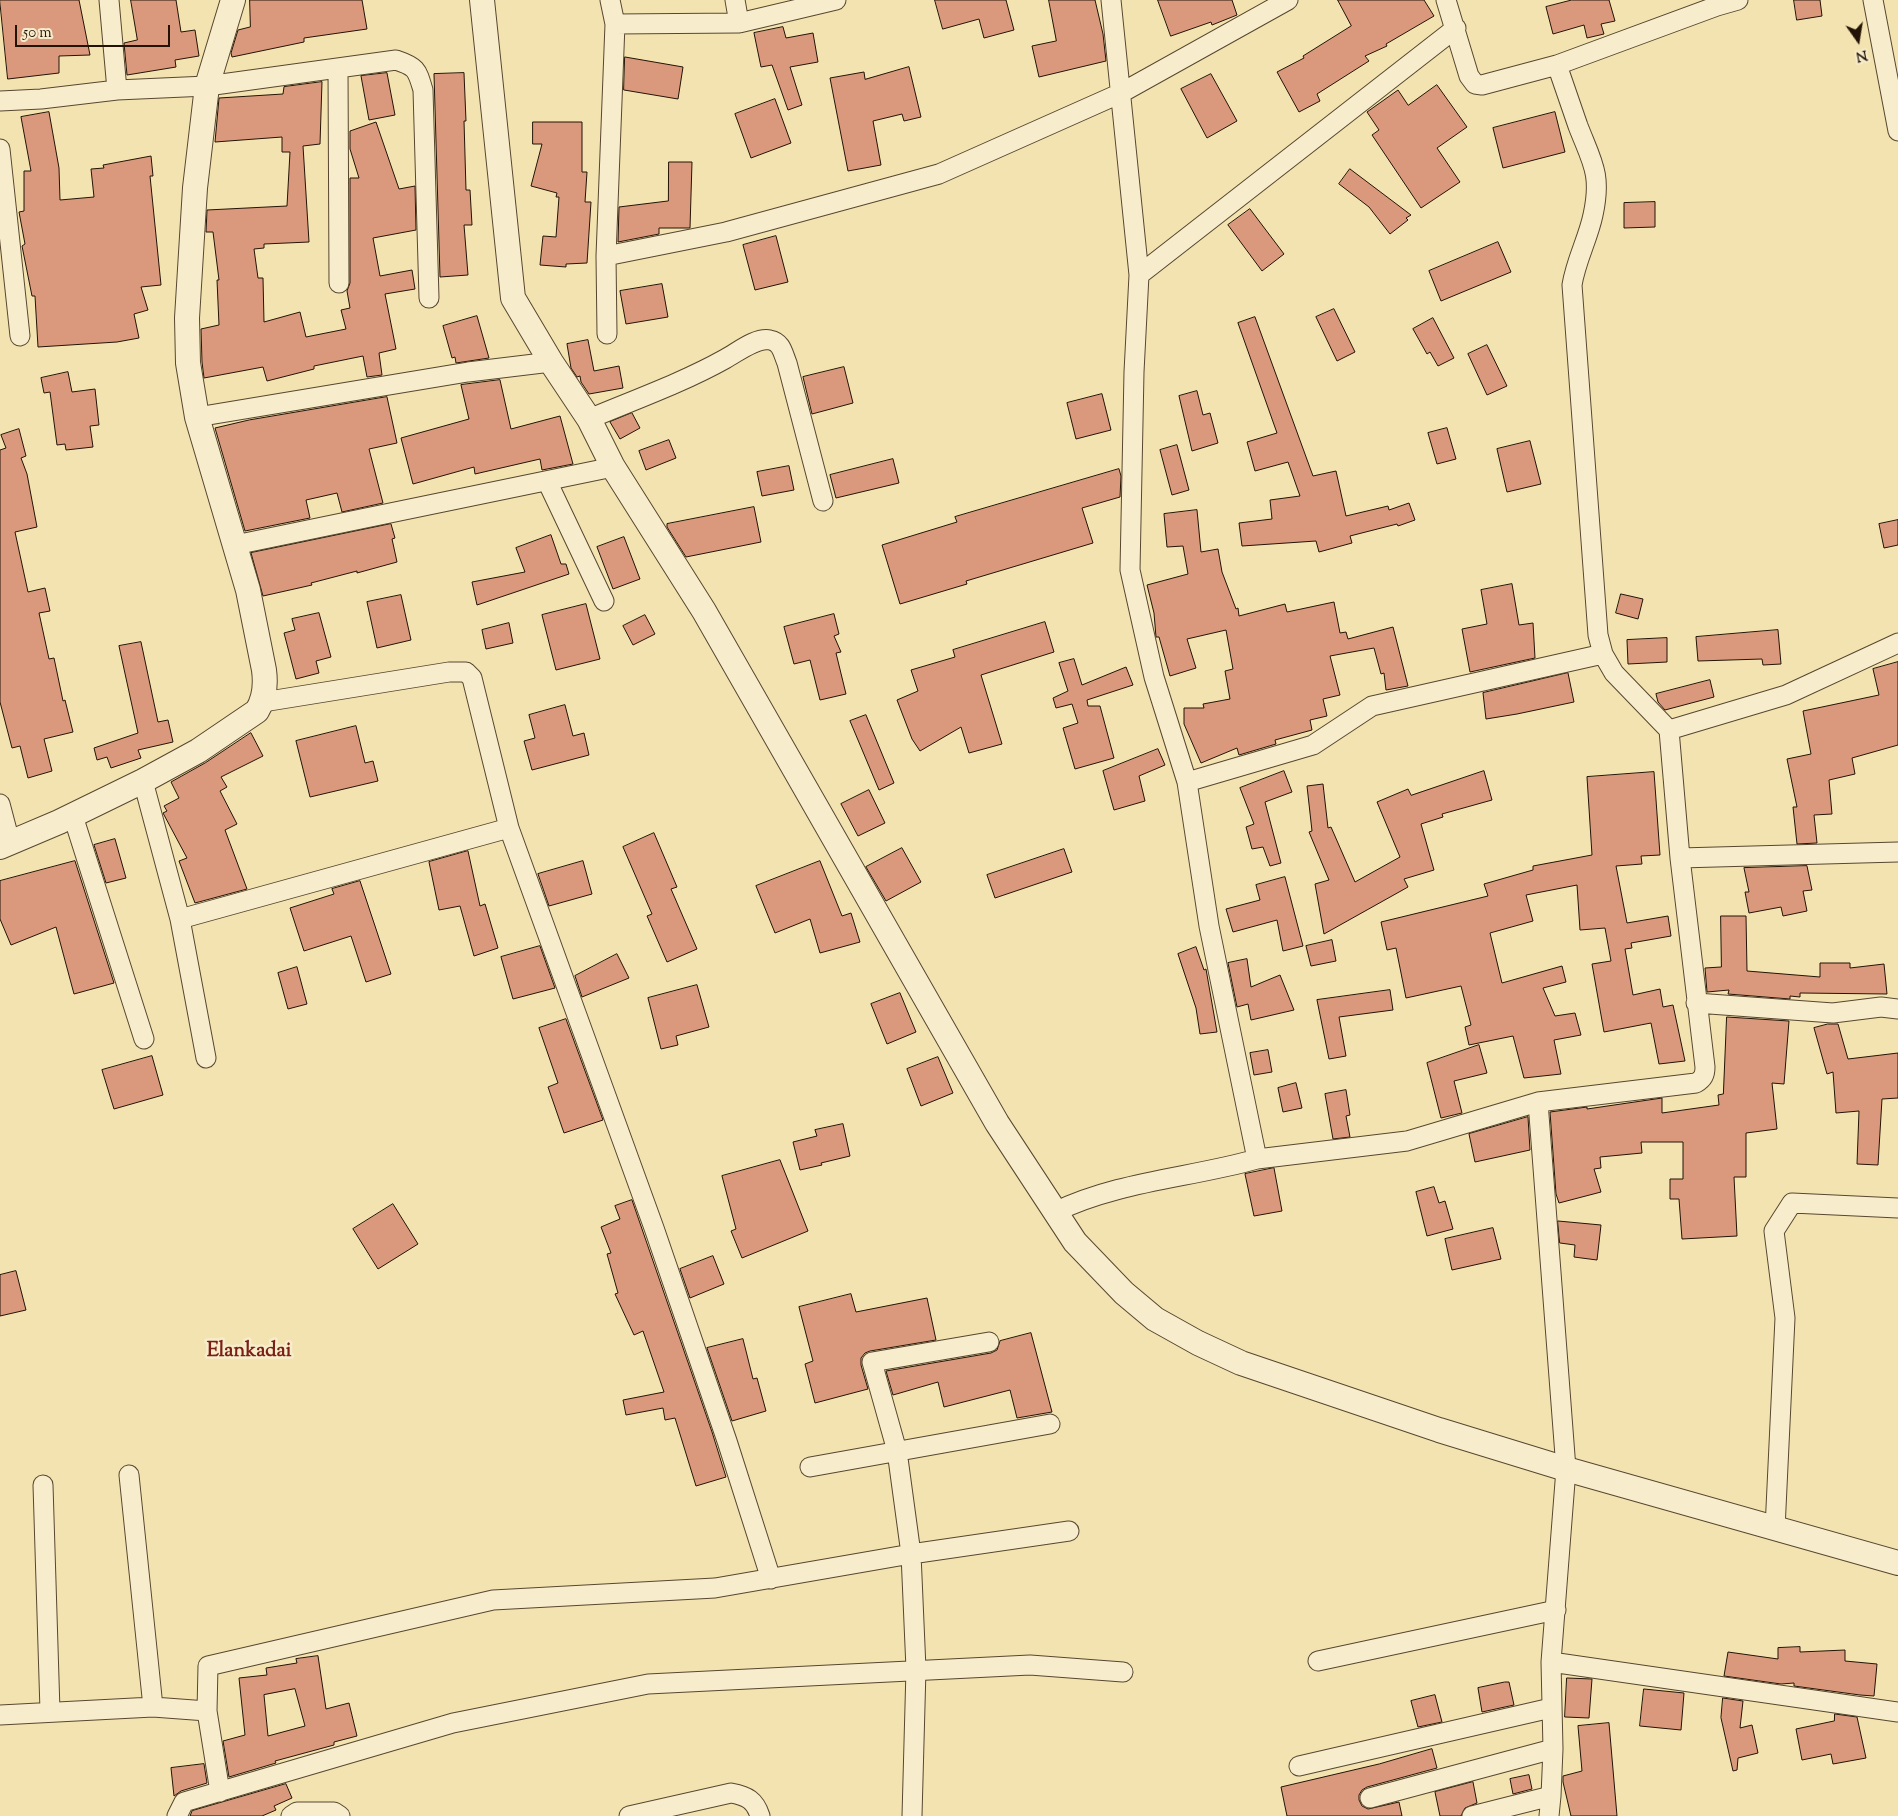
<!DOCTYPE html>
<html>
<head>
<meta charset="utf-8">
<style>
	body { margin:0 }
	#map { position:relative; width:1898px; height:1816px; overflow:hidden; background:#f3e3b0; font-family:"Sorts Mill Goudy",serif }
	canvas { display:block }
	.north { position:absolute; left:1833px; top:15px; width:50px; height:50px; -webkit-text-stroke:4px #f7edcc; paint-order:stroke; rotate:167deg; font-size:14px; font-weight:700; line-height:20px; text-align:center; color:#231306 }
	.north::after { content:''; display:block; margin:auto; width:18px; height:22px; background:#231306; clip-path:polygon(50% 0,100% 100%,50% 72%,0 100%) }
	.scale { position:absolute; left:15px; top:25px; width:155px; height:22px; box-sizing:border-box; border:2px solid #231306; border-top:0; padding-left:6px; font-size:15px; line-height:18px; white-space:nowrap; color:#231306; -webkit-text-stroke:4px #f7edcc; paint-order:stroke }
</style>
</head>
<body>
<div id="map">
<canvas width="1898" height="1816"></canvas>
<div class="north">N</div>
<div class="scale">50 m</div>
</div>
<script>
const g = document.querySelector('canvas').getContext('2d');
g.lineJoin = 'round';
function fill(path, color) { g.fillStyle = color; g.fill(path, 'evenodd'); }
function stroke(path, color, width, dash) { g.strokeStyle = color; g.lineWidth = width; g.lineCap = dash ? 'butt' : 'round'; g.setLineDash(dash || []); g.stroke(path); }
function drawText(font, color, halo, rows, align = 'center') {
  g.font = font + ' "Sorts Mill Goudy",serif'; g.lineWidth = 5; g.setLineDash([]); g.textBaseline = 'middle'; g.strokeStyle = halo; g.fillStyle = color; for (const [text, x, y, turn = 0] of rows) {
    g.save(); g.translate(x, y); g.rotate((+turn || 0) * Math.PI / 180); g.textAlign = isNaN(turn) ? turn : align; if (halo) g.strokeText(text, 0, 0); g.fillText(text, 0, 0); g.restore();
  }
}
const building = new Path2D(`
	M0 0H79L90 55 59 56V73L8 79Z
	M131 0H176L181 32 195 30 199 56 175 60 176 67 127 75 124 43 137 40Z
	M250 0H362L367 29 304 38V42L232 57 231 53 238 30 250 27Z
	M935 0H1006L1014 30 984 38 979 19 943 29Z
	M1049 0H1095L1103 34 1106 61 1039 77 1032 46 1056 41Z
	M1158 0H1232L1237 15 1212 25 1211 22 1171 36Z
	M1338 0H1424L1434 16 1386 44 1387 46 1365 56 1369 61 1317 94 1320 101 1299 112 1277 72 1304 58 1303 56 1351 26Z
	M1572 0H1609L1615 21 1601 24 1604 34 1587 38 1584 25 1553 34 1546 7Z
	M1794 0H1820L1822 16 1797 20Z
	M783 27 786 38 813 33 818 62 790 67 802 105 788 110 772 65 761 67 754 33Z
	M625 57 683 67 678 99 624 90Z
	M909 67 921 117 904 121 902 114 873 121 881 165 848 171 830 78 864 72 865 79Z
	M387 73 395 115 369 120 361 76Z
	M464 73 466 121H464L466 190H470L472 225H464L468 275 440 277 434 74Z
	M1211 74 1237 121 1207 138 1181 89Z
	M322 82 320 144 303 146 309 242 264 244V248L254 249 258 278H263L264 322 300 312 306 337 346 329 341 310 350 308 347 291 350 283V178H359L350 149V131L376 122 399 189 415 186 416 230 373 238 380 276 412 270 415 289 385 294 396 349 379 353 382 375 367 377 363 356 314 366V369L267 381 263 367 204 378 202 362 201 329 219 325 217 280H219L213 232H206L207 210 287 206 290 152H282V137L215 142 219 98 283 94 284 87Z
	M1437 85 1467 127 1437 148 1460 182 1421 208 1372 135 1379 130 1367 112 1398 90 1408 105Z
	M775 99 791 143 751 158 735 114Z
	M49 112 59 168 60 200 94 197 91 169 104 168 103 165 151 156 153 176H150L161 285 141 287 148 310 134 314 139 338 117 342 38 347 35 296H32L22 246 25 244 19 212 24 211V171H31L21 117Z
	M1555 112 1565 152 1503 168 1493 128Z
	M533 122H582V172H587L585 202H591L587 263 566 264V267L540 265 543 236 556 237 559 197H556L557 193 531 186 542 144H533Z
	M669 162H692L690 228H659V234L618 242 619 207 668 201Z
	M1350 169 1411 215 1406 218 1408 220 1390 234 1369 207 1339 184Z
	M1655 202V227L1624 228V203Z
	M1250 209 1284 254 1262 271 1228 225Z
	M776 236 788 282 755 290 743 245Z
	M1498 242 1511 272 1441 301 1429 271Z
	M662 284 668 317 626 324 620 291Z
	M1334 309 1355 352 1337 361 1316 317Z
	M477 316 489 358 456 363 455 357 452 358 443 326Z
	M1255 317 1313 476 1336 471 1346 516 1388 506 1389 510 1409 503 1415 520 1398 526 1397 524 1350 536 1352 543 1319 552 1316 541 1242 546 1239 523 1272 519 1270 500 1300 496 1288 462 1255 471 1247 442 1277 433 1238 323Z
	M1433 318 1454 358 1438 366 1430 352 1427 354 1413 329Z
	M588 340 594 371 619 366 623 388 589 394 581 382 580 376 577 377 571 368 567 344Z
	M1487 345 1507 386 1487 395 1468 354Z
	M844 367 853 403 812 414 803 377Z
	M68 372 72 392 95 389 99 425 90 426 93 447 66 450 65 444 57 445 50 392 44 393 41 378Z
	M500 380 511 429 560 416 573 464 542 470 540 459 475 474 474 467 413 484 401 438 469 419 461 385Z
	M1197 391 1203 415 1210 413 1218 443 1192 451 1179 396Z
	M1102 394 1111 430 1076 439 1067 403Z
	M387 397 397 443 369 449 383 503 342 512 337 493 306 500 310 518 245 531 215 428 249 420Z
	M632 413 640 428 620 439 610 422Z
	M1447 428 1456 459 1437 464 1428 433Z
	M19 429 26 456 21 458 27 474 37 527 15 532 28 592 45 588 50 611 39 613 49 659 54 658 63 701 65 700 73 732 44 739 52 771 28 778 20 746 12 748 0 702V450L6 448 1 435Z
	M669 440 676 458 646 470 639 451Z
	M1530 441 1541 484 1507 492 1497 449Z
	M1177 445 1189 490 1172 495 1160 450Z
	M893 459 899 483 836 498 830 475Z
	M789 466 794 490 762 496 757 472Z
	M1119 469 1121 476 1120 497 1082 508 1093 543 966 581 967 584 900 604 882 545 957 522 955 517Z
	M754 507 761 542 686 557 667 527V524Z
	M1197 510 1201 552 1218 549 1222 572 1236 609 1238 608 1239 616 1285 604 1287 612 1334 602 1340 633 1346 632 1348 639 1393 627 1408 686 1386 690 1384 673 1381 674 1374 648 1330 656 1340 695 1323 699 1327 716 1310 720 1312 730 1275 740 1276 744 1239 755 1237 748 1201 763 1184 724V708H1204L1203 704 1230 699 1225 671 1233 669 1226 630 1187 639 1196 668 1170 676 1159 637H1156L1154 613 1147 585 1188 574 1183 546 1167 547 1164 514Z
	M1898 520V545L1884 548 1879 524Z
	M391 524 395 538 392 539 397 562 357 573V571L311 583 312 585 263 596 251 553Z
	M551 535 561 564H566L569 574 477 605 472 582 525 572 516 548Z
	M624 537 640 579 613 589 597 547Z
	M1512 584 1519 625 1533 623 1535 658 1470 672 1462 629 1487 624 1481 590Z
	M1621 594 1643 599 1638 619 1616 613Z
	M401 595 411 640 377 648 367 602Z
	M586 604 600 659 556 670 542 615Z
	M319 613 331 657 316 661 319 673 296 679 284 633 295 630 292 619Z
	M834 614 839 634 834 636 841 652 836 653 846 694 820 700 810 660 794 664 784 627Z
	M645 615 655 634 633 645 623 626Z
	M1045 622 1054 652 981 675 1002 744 969 753 961 727 920 751 912 739 897 700 918 691 911 670 955 657 953 650Z
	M509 623 513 643 486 649 482 630Z
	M1778 630 1781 664 1763 665 1762 659 1698 661 1696 637Z
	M1667 638V662L1628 664 1627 640Z
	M141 642 158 722 168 720 173 742 138 750 141 758 111 768 107 757 97 760 94 748 138 733 119 646Z
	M1074 659 1082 685 1126 667 1133 685 1087 700 1088 706H1100L1114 758 1075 769 1063 728 1078 723 1072 704 1056 708 1053 698 1068 691 1059 663Z
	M1898 662V745L1852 758 1855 774 1829 780 1832 814 1814 815 1817 843 1797 844 1793 807H1797L1787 759 1811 754 1803 711 1879 695 1873 669Z
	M1568 673 1574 702 1517 714 1486 719 1483 693Z
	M1710 680 1714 697 1665 710 1658 702 1656 694Z
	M565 705 573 736 584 733 589 755 532 770 524 741 535 738 529 715Z
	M866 715 894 783 879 790 850 721Z
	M356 726 365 763 373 761 378 781 310 797 296 741Z
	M251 733 263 756 221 777 227 787 220 791 237 824 225 830 247 889 195 903 179 861 187 858 163 813 167 811 164 806 179 798 171 782 205 763Z
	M1158 749 1165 765 1139 776 1145 801 1114 810 1103 771Z
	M1284 771 1292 792 1265 802 1281 863 1270 866 1263 847 1252 849 1246 827 1254 824 1240 788Z
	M1484 771 1492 800 1442 814 1443 817 1421 824 1434 870 1404 879 1408 887 1324 934 1315 884 1329 880 1309 832 1312 831 1307 786 1323 784 1328 828 1331 827 1355 882 1400 857 1377 802 1408 789 1411 795Z
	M1654 772 1660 855 1641 856 1642 864 1616 866 1627 923 1668 916 1671 936 1631 943 1632 948 1625 949 1633 995 1660 989 1663 1007 1673 1005 1685 1061 1659 1064 1651 1023 1604 1032 1592 964 1611 961 1605 928 1580 930 1577 885 1526 895 1533 921 1490 933 1502 983 1562 966 1566 982 1543 988 1555 1016 1575 1013 1581 1035 1554 1040 1561 1074 1524 1078 1513 1036 1469 1045 1465 1027 1471 1025 1461 986 1406 998 1396 948 1387 950 1381 922 1488 896 1484 884 1533 870V866L1592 855 1587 777Z
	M869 790 885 823 858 836 841 804Z
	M654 833 677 887 671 889 697 949 667 962 647 916 652 914 623 847Z
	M115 839 126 878 106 883 94 845Z
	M902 848 921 882 886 901 866 867Z
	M1064 849 1072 872 995 898 987 875Z
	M468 851 480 906 485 904 498 948 474 956 460 906 439 910 429 862Z
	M75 861 114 983 74 994 56 927 11 945 0 919V881Z
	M583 861 592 894 549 906 538 874Z
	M820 861 842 916 851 913 860 942 820 953 810 919 775 933 756 886Z
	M1807 866 1812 890 1803 891 1807 911 1783 916 1781 907 1749 913 1745 892H1749L1744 868Z
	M1285 877 1303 946 1283 951 1277 920 1233 932 1226 909 1260 900 1256 885Z
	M360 881 391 974 366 982 351 936 304 951 290 908 334 894 332 889Z
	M1721 916H1746L1747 971 1820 977V963H1850V968L1884 964 1887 994 1800 993V997L1790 996V999L1728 994 1729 990 1707 992 1705 968 1721 967Z
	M1332 940 1336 961 1311 966 1306 946Z
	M540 946 555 988 513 999 501 957Z
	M1196 947 1204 970 1206 969 1217 1032 1200 1034 1196 1008 1178 954Z
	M617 954 629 978 582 997 575 976Z
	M1247 959 1251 987 1280 975 1294 1010 1251 1020 1248 1004 1237 1007 1228 963Z
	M297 967 307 1004 288 1009 278 973Z
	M697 985 709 1027 676 1036 678 1045 661 1049 648 998Z
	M1390 990 1393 1010 1339 1017 1346 1056 1329 1059 1317 1000Z
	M900 993 916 1032 887 1044 871 1004Z
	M1727 1017 1789 1021 1784 1084 1772 1083 1777 1129 1746 1133V1177H1734L1737 1236 1682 1239 1679 1199H1670V1179H1683V1142H1641L1642 1153 1600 1157 1601 1168 1594 1169 1601 1192 1559 1203 1556 1194 1550 1112 1587 1107V1109L1662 1098V1113L1719 1105 1718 1095 1723 1094Z
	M566 1019 603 1120 564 1133 548 1087 558 1083 539 1028Z
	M1828 1024H1838L1848 1059 1898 1053V1098L1882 1099 1878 1165 1857 1164 1859 1111 1836 1113 1833 1072 1827 1074 1814 1028Z
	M1479 1045 1487 1073 1454 1081 1462 1113 1441 1118 1427 1063Z
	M1268 1050 1272 1072 1254 1075 1250 1053Z
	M152 1056 163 1095 114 1109 102 1070Z
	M938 1057 953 1093 921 1106 907 1069Z
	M1296 1083 1302 1108 1283 1112 1278 1088Z
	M1346 1090 1350 1115 1346 1116 1350 1137 1333 1139 1325 1094Z
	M1528 1117 1530 1150 1475 1162 1469 1134Z
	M843 1124 850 1156 821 1163 822 1165 800 1170 793 1142 817 1136 815 1130Z
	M780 1160 808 1231 742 1258 731 1231 736 1229 722 1176Z
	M1274 1168 1282 1211 1254 1216 1245 1174Z
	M1434 1187 1439 1203 1445 1201 1453 1229 1427 1236 1416 1192Z
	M632 1200 712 1432 726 1477 696 1486 675 1418 665 1420 663 1408 626 1415 623 1400 664 1392 643 1331 634 1335 615 1294 618 1293 607 1254 611 1253 601 1227 620 1219 615 1206Z
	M393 1204 418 1244 378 1269 353 1229Z
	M1558 1221 1601 1225 1597 1260 1574 1257 1575 1245 1560 1243Z
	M1493 1228 1501 1259 1452 1270 1445 1239Z
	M713 1256 724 1284 690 1298 680 1269Z
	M16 1271 26 1310 0 1316V1275Z
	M851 1294 856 1312 927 1298 936 1340 870 1351 865 1353 861 1358V1365L868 1389 815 1403 805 1364 813 1361 799 1307Z
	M1031 1333 1052 1412 1017 1418 1010 1390 944 1407 938 1382 893 1395 886 1371 991 1353 997 1350 1000 1341Z
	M743 1339 753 1379 757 1378 766 1411 732 1421 707 1348Z
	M1800 1647V1652L1845 1650V1661L1877 1664 1874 1696 1860 1695 1794 1686V1683L1781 1684 1724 1676 1728 1652 1778 1659V1648Z
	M318 1656 326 1709 349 1703 357 1736 334 1742V1745L275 1761 276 1763 229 1777 223 1741 245 1735 239 1678 267 1675 266 1668 297 1663 296 1659ZM295 1689 305 1726 268 1736 264 1695Z
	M1567 1678 1592 1679 1589 1718 1565 1717Z
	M1505 1682H1509L1514 1705 1482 1712 1478 1688Z
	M1644 1689 1684 1693 1681 1730 1640 1726Z
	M1435 1695 1442 1722 1418 1727 1411 1701Z
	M1723 1698 1743 1701 1740 1728 1752 1725 1758 1753 1738 1758 1737 1770 1733 1771 1721 1718Z
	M1835 1714 1857 1717 1866 1758 1833 1764 1831 1754 1802 1760 1796 1729 1834 1721Z
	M1609 1723 1617 1816H1571L1563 1782V1776L1582 1771 1578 1726Z
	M1432 1749 1437 1768 1367 1787 1362 1790 1359 1795V1800L1362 1806 1368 1809 1399 1802 1402 1816H1287L1281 1787 1379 1764Z
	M204 1764 207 1783 181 1791 174 1796 171 1768Z
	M1529 1775 1532 1789 1513 1794 1510 1779Z
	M1473 1782 1477 1803 1465 1808 1461 1816H1440L1435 1792Z
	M286 1784 292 1798 274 1806 276 1810 262 1816H190L192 1811Z`);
fill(building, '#da997c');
stroke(building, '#231306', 1);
const minor = new Path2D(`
	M109 0 117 90
	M735 0 739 23 836 0
	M1111 0 1139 275 1134 372 1130 570 1154 677 1187 782 1209 926 1257 1159 1407 1141 1538 1102 1696 1083C1703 1079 1705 1075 1705 1067L1680 858 1669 730 1786 695 1898 643
	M1446 0 1469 76 1475 84 1482 85 1557 65 1717 6 1738 0
	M1873 0 1898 131
	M615 24 739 23
	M1557 65C1564 85 1571 106 1578 126 1592 162 1602 174 1593 215 1588 239 1576 260 1572 285L1598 635 1603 654 1614 673 1669 730
	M338 68 339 283
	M0 101 41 99 117 90 207 86 396 60C417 67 417 70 423 90L429 298
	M0 149 20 336
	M606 256 726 232 939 174 1121 93 1288 0
	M1139 275 1456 28
	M607 334 606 256 615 24 610 0
	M197 417 468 372 551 362
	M589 419C634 400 682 383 725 359 738 352 756 337 770 340 782 342 783 354 787 363L823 501
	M547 481 604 601
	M235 545 613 467
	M263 702 449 672H466L472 678 509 828 654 1228 727 1441 771 1579
	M143 781 180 919 206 1058
	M1187 782 1313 745 1372 706 1603 654
	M0 804 10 842
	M73 816 144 1039
	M1680 858 1898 852
	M180 919 509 828
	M1696 1003 1833 1013 1881 1007 1898 1009
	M1538 1102 1566 1469 1551 1662 1553 1749 1551 1796 1549 1816
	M1055 1212C1119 1181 1190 1178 1257 1159
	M810 1467 1050 1424
	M129 1475 153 1707
	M43 1485 50 1711
	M1775 1529 1785 1318 1774 1231 1792 1203 1898 1208
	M1318 1661 1556 1610
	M1551 1662 1898 1712
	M0 1715 153 1707 207 1711
	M1299 1766 1551 1708
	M220 1792 207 1711 208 1666 493 1600 715 1588 911 1554 1069 1531
	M1370 1798 1553 1749
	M177 1816 184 1802 453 1723 648 1684 1030 1665 1123 1672
	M291 1816 297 1812H334L340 1816
	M629 1816 731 1793C747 1796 755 1800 760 1816
	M912 1816 916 1669 911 1554 897 1451 872 1362 989 1342
	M1472 1816 1551 1796`);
const tertiary = new Path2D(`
	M482 0 513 298 551 362 589 419 613 467 704 611 997 1123 1075 1242 1124 1293 1155 1319 1198 1343 1241 1363 1439 1430 1566 1469 1898 1563
	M0 847 59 822 143 781 198 751 257 711C265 698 266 685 264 670L248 590 197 417 188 363 187 318 195 188 207 86 233 0`);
stroke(minor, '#574730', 21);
stroke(tertiary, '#574730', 26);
stroke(minor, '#f7edcc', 19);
stroke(tertiary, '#f7edcc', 24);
drawText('bold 20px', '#7a1f14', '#f7edcc', [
	["Elankadai",249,1353]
]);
</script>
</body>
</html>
